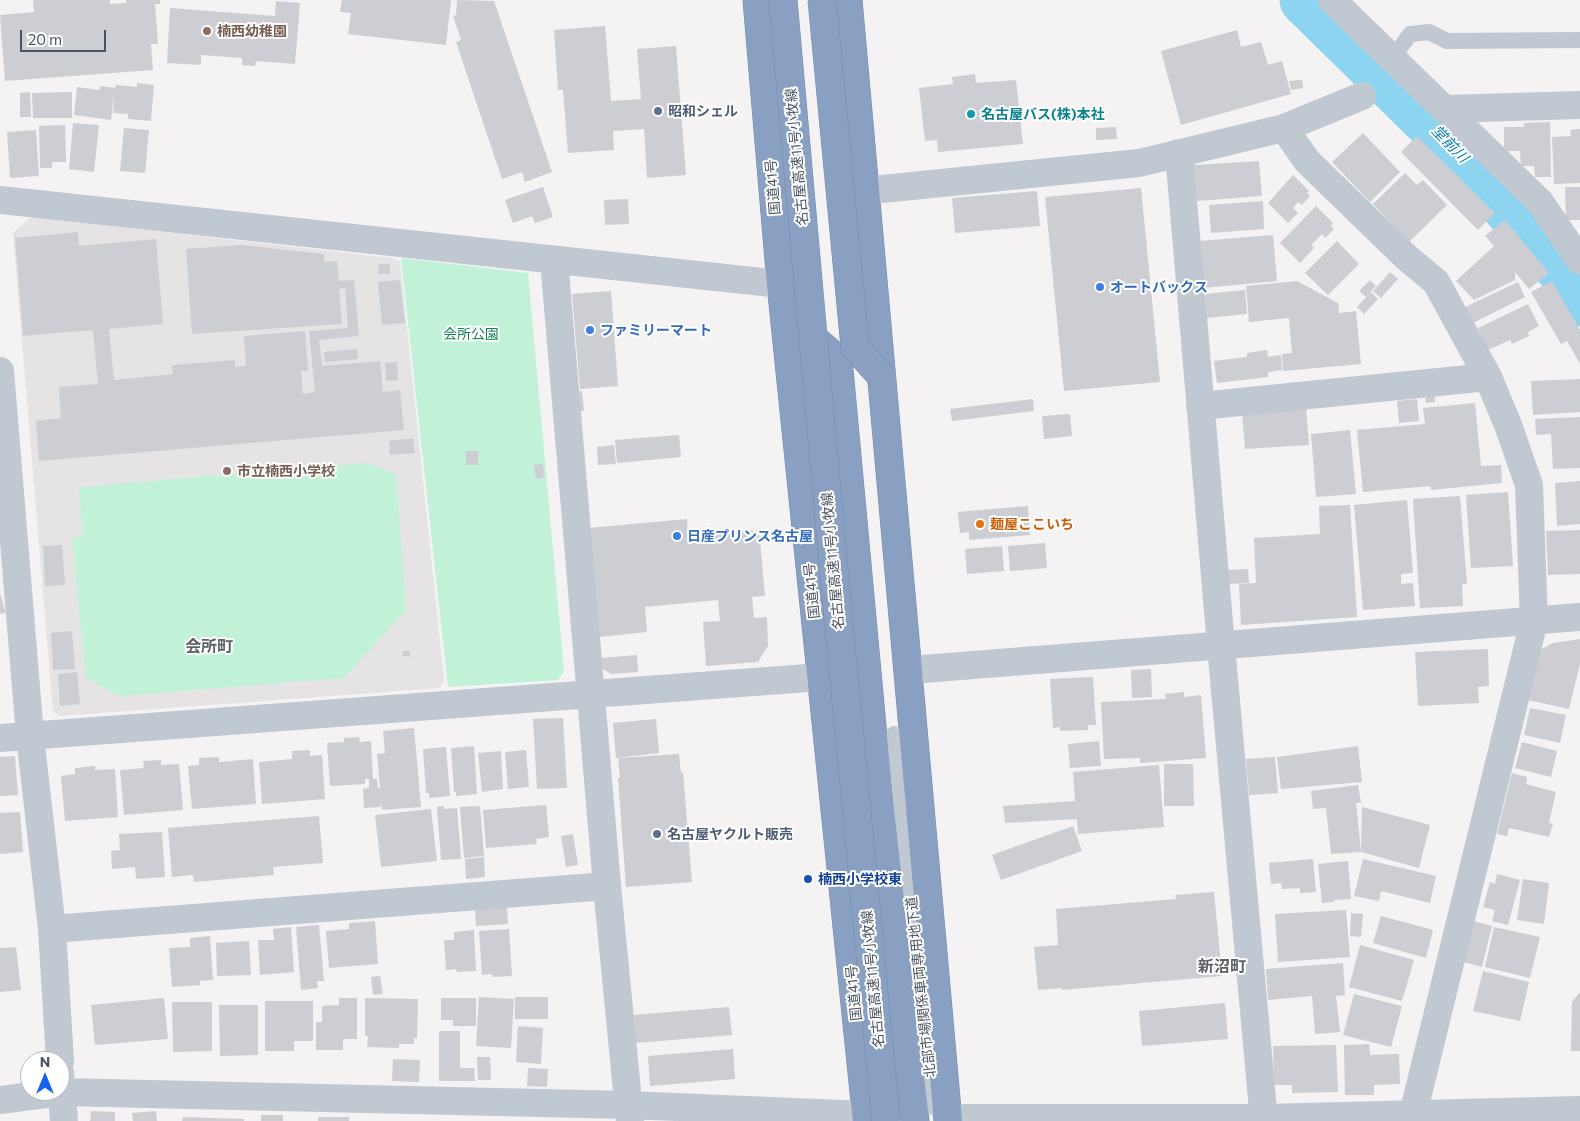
<!DOCTYPE html>
<html>
<head>
<meta charset="utf-8">
<style>
	body { margin:0 }
	#map { position:relative; width:1580px; height:1121px; overflow:hidden; background:#f4f2f2; font-family:Commissioner,sans-serif }
	canvas { display:block }
	.north { position:absolute; left:20px; top:1051px; width:50px; height:50px; box-sizing:border-box; background:#fff; border:1px solid #b6bbc0; border-radius:50%; rotate:0deg; font-size:14px; font-weight:700; line-height:20px; text-align:center; color:#495461 }
	.north::after { content:''; display:block; margin:auto; width:18px; height:22px; background:#1363ed; clip-path:polygon(50% 0,100% 100%,50% 72%,0 100%) }
	.scale { position:absolute; left:20px; top:30px; width:86px; height:22px; box-sizing:border-box; border:2px solid #495461; border-top:0; padding-left:6px; font-size:15px; line-height:18px; white-space:nowrap; color:#495461; -webkit-text-stroke:4px #fff; paint-order:stroke }
</style>
</head>
<body>
<div id="map">
<canvas width="1580" height="1121"></canvas>
<div class="north">N</div>
<div class="scale">20 m</div>
</div>
<script>
const g = document.querySelector('canvas').getContext('2d');
g.lineJoin = 'round';
function fill(path, color) { g.fillStyle = color; g.fill(path, 'evenodd'); }
function stroke(path, color, width, dash) { g.strokeStyle = color; g.lineWidth = width; g.lineCap = dash ? 'butt' : 'round'; g.setLineDash(dash || []); g.stroke(path); }
function drawText(font, color, halo, rows, align = 'center') {
  g.font = font + ' Commissioner,"Noto Sans JP",sans-serif'; g.lineWidth = 4; g.setLineDash([]); g.textBaseline = 'middle'; g.strokeStyle = halo; g.fillStyle = color; for (const [text, x, y, turn = 0] of rows) {
    g.save(); g.translate(x, y); g.rotate((+turn || 0) * Math.PI / 180); g.textAlign = isNaN(turn) ? turn : align; if (halo) g.strokeText(text, 0, 0); g.fillText(text, 0, 0); g.restore();
  }
}
fill(new Path2D(`
	M31 217 392 258 400 262 444 680 440 688 60 716 53 712 13 233Z`), '#e5e3e4');
fill(new Path2D(`
	M401 258 528 273 564 671 558 680 448 687Z
	M366 463 396 474 406 610 344 678 119 696 86 678 72 538 83 536 79 487Z`), '#c1f2d7');
stroke(new Path2D(`
	M1305 0 1455 147 1564 272 1580 301`), '#8cd4f0', 51);
fill(new Path2D(`
	M33 0H110V4L126 3V0H160V4H155L158 44H151L153 70 5 81 0 15 34 12Z
	M342 0H451L446 45 348 34 351 13 340 12Z
	M457 0 494 1 552 172 525 182 522 172 502 179 456 42 461 40 453 16 456 15Z
	M276 1 300 3 295 64 256 61 255 66 242 65V58L201 55V65L167 63 170 8 275 16Z
	M605 26 611 101 641 99 637 49 676 46 686 175 647 178 644 129 613 131 614 150 568 153 563 90H558L554 30Z
	M1237 30 1241 47 1261 42 1268 65 1282 61 1291 94 1181 125 1161 51Z
	M975 74 976 83 1016 80 1023 144 938 152 937 140 925 141 919 88 953 84 952 77Z
	M1302 80 1303 88 1291 90 1289 81Z
	M137 83 154 85 151 121 128 119V114L113 113 114 93 111 120 74 115 77 87 99 90 100 86 115 88 116 85 137 87Z
	M30 92 31 117H20V93Z
	M72 92V118H33L32 93Z
	M1550 122 1551 177H1535L1534 166H1521L1520 151H1504V127H1524V123Z
	M73 123 99 125 94 172 69 169Z
	M65 125 66 162H52V168H40L39 126Z
	M1116 127 1117 139 1096 140V128Z
	M124 128 149 130 145 173 120 171Z
	M1580 129V183L1554 184 1552 137 1571 136 1570 130Z
	M36 130 39 176 10 178 7 132Z
	M1363 133 1400 172 1370 202 1332 162Z
	M1417 136 1495 213 1478 230 1401 152Z
	M1259 161 1262 196 1197 201 1194 165Z
	M1405 173 1417 185 1423 180 1447 205 1409 242 1373 204Z
	M1293 175 1309 191 1307 193 1310 196 1302 205 1298 202 1293 208 1298 213 1288 223 1268 203Z
	M543 187 553 217 535 223 532 216 513 223 505 200Z
	M1565 187H1580V220H1566Z
	M1141 188 1160 382 1064 391 1045 197Z
	M1037 191 1040 226 955 233 952 198Z
	M628 199 629 224 605 225 604 200Z
	M1263 201 1264 229 1211 233 1209 205Z
	M1316 206 1333 223 1331 226 1334 229 1325 238 1322 234 1311 245 1314 248 1300 263 1280 243Z
	M1505 220 1549 273 1529 289 1515 272V280L1474 300 1456 281 1494 246 1485 236Z
	M78 232 79 246 156 239 163 324 109 329 114 380 173 374 172 365 235 360V367L246 366 244 336 305 331 308 371H301L303 394 315 392 309 331 348 328 345 288 339 289 342 324 192 334 186 249 242 245 324 254V262L337 261 339 281 354 280 359 336 319 340 322 366 380 361 383 392 400 390 404 430 39 461 36 421 61 418 59 387 98 384 93 330 23 336 15 238Z
	M1273 235 1277 281 1203 288 1199 241Z
	M1337 241 1359 264 1328 295 1305 273Z
	M379 264H390V274H378Z
	M1390 272 1398 279 1381 298 1373 291Z
	M400 280 405 323 382 325 378 282Z
	M1370 280 1376 286 1366 297 1359 291Z
	M1297 281 1338 303 1339 313 1356 311 1361 364 1283 371 1282 354 1292 353 1289 318 1249 322 1246 286Z
	M1552 281 1580 330V364L1567 341 1561 344 1531 292Z
	M1518 282 1525 297 1471 324 1463 308Z
	M1245 290 1247 314 1207 318 1205 294Z
	M611 291 618 386 580 389 572 294Z
	M1371 292 1378 299 1364 314 1357 307Z
	M1528 304 1539 326 1528 332 1529 336 1512 344 1510 340 1488 350 1478 328Z
	M357 349 358 359 325 362 324 352Z
	M1267 350 1268 357 1281 355 1282 370 1268 372V377L1217 383 1214 361 1247 357V353Z
	M397 362 398 380 386 381 385 363Z
	M1580 379V412L1533 415 1531 381Z
	M582 391 584 411H577L575 392Z
	M1435 393V402L1426 403 1425 394Z
	M1033 399 1034 411 952 421 950 409Z
	M1417 399 1419 421 1399 423 1397 401Z
	M1475 403 1481 466 1501 465 1502 483 1431 490 1430 486 1363 492 1357 430 1425 424 1423 408Z
	M1306 408 1309 445 1245 449 1242 413Z
	M1070 414 1072 436 1044 439 1042 416Z
	M1580 417V468L1553 469 1551 434 1536 435 1535 419Z
	M1350 430 1356 494 1316 497 1311 434Z
	M679 435 681 457 617 463 615 440Z
	M413 438 415 453 390 455 389 441Z
	M614 445 616 464 598 465 597 447Z
	M466 451H478V465H466Z
	M543 464 544 478 536 479 534 465Z
	M1580 481V524L1557 526 1555 483Z
	M1508 492 1513 566 1471 568 1466 495Z
	M1460 496 1467 584H1462L1463 606 1420 608 1413 499Z
	M1407 500 1413 573 1401 574V584L1413 583 1415 606 1363 610 1354 505Z
	M1350 505 1357 617 1241 625 1239 584 1256 583 1254 538 1320 534 1319 506Z
	M1028 506 1030 535 969 540V532L960 533 958 512Z
	M687 519 688 536 759 530 765 596 752 597 754 618 767 617 768 646 758 662 706 666 703 622 720 621 718 600 645 607 647 632 599 637 589 528Z
	M1580 530V574L1548 575 1546 531Z
	M1045 543 1047 568 1010 571 1008 546Z
	M62 545 65 585 45 586 43 546Z
	M1002 546 1004 571 967 574 965 549Z
	M1248 569 1249 583 1227 584 1226 570Z
	M0 593 6 613 0 614Z
	M72 631 75 669 53 670 51 633Z
	M1580 639V664L1569 709 1528 700 1540 650 1553 643Z
	M1488 649 1489 686 1478 687 1479 703 1418 706 1415 652Z
	M403 651H410V657L403 656Z
	M637 655 638 672 611 674 600 667V658Z
	M1151 669 1152 697 1132 698 1131 670Z
	M77 672 80 704 60 706 58 674Z
	M1093 677 1096 725H1088V730L1060 731V727L1053 728 1050 679Z
	M1184 692V697L1201 695 1206 758 1140 763V758L1104 759 1101 702 1166 699 1165 694Z
	M1530 708 1566 715 1560 743 1524 735Z
	M563 718 567 788 537 789 533 719Z
	M656 719 659 753 616 758 613 723Z
	M414 728 421 807 382 810 381 796V807L364 808 363 789 369 788V779H365V784L330 786 327 743 344 742V738L359 737 360 742 371 741 373 779H377L378 788H380L377 754 385 753 383 731Z
	M1099 741 1101 766 1070 768 1068 744Z
	M1522 742 1557 751 1551 777 1515 768Z
	M474 746 477 794 456 796V792H454L451 748Z
	M1358 746 1362 782 1281 789 1277 757Z
	M446 747 450 796 429 798V793H426L423 749Z
	M310 750V756L322 755 325 799 262 804 259 762 292 759V751Z
	M526 750 529 787 508 789 505 752Z
	M501 751 503 789 482 792 478 753Z
	M679 754 681 773 683 772 692 882 626 887 618 778H620L618 758Z
	M15 756 18 795 0 796V757Z
	M219 757V762L253 759 256 804 192 809 188 766 199 765V758Z
	M1275 757 1278 793 1249 795 1246 759Z
	M161 760V765L179 764 183 810 124 815 120 770 144 768 143 761Z
	M1164 764H1193L1194 806H1164Z
	M1159 765 1164 827 1078 834 1077 819 1005 823 1003 806 1075 801 1073 772Z
	M95 766V770L115 769 118 817 65 821 61 776 75 774V768Z
	M1512 773 1527 777 1526 784 1556 792 1549 823 1553 824 1549 837 1509 828 1507 836 1497 834Z
	M1358 785 1361 803H1356L1361 852 1331 854 1326 808 1313 809 1311 791Z
	M546 805 549 837 536 839 537 844 486 848 483 810Z
	M444 806V809L457 808 461 859 441 860 437 807Z
	M480 806 484 856 464 858 460 807Z
	M1362 807 1430 825 1419 868 1361 852Z
	M431 809 437 861 381 867 375 815Z
	M20 812 23 852 0 854V813Z
	M319 816 323 863 273 867 274 875 194 882 193 875 172 877 168 828Z
	M1073 826 1082 851 1001 880 992 855Z
	M162 832 165 877 136 879 135 867 112 869 111 851 120 850 119 834Z
	M573 834 578 865 566 867 561 836Z
	M484 857 485 877 466 879 465 859Z
	M1313 859 1316 892 1300 893V888L1282 889 1281 883 1271 884 1269 863Z
	M1363 859 1436 876 1430 903 1381 891 1379 901 1354 896Z
	M1348 861 1351 899 1334 900V902L1322 903 1318 864Z
	M1497 874 1520 880 1508 925 1492 921 1495 910 1483 907 1490 882 1495 884Z
	M1523 879 1549 883 1544 924 1517 920Z
	M1214 892 1222 976 1062 990V988L1038 990 1034 947 1058 945 1056 909 1176 899 1175 895Z
	M507 907 508 924 476 926 475 909Z
	M1346 910 1350 957 1278 962 1275 914Z
	M1351 913 1363 914 1361 937 1350 936Z
	M1381 916 1433 930 1426 958 1373 943Z
	M375 921 378 964 329 968 326 931 349 929V923Z
	M1473 921 1492 926 1482 967 1463 962Z
	M319 925 324 981H317L318 988 301 990 296 927Z
	M291 927 294 972 260 975 258 940H274L273 929Z
	M1494 927 1540 937 1530 978 1485 967Z
	M509 929 512 976 493 977 492 974 482 975 479 931Z
	M474 930 476 971 457 972 456 969 446 970 444 940H454V932Z
	M210 936 213 980 200 981V985L172 987 169 948 190 947V938Z
	M249 941 251 975 217 976 216 943Z
	M1360 945 1414 960 1402 1001 1349 987Z
	M16 947 21 990 0 992V948Z
	M1343 963 1345 995 1336 996 1340 1032 1315 1034 1312 996 1268 1000 1266 969Z
	M1483 971 1529 982 1520 1021 1473 1011Z
	M380 976 383 994 373 995 371 977Z
	M1580 992V1051H1571L1572 1002Z
	M1354 994 1402 1006 1391 1047 1343 1035Z
	M479 997 514 999 511 1048 476 1046Z
	M515 997H548V1019H515Z
	M164 998 168 1039 95 1045 91 1005Z
	M339 998H357V1039H343V1050H316V1022H322V1006L339 1005Z
	M365 998 418 999 417 1038H414V1044H399V1048L367 1047 368 1036H365Z
	M441 998H476V1026H453V1020H441Z
	M265 1001H313V1041H294V1051H265Z
	M172 1002H212V1051L173 1052Z
	M1225 1003 1228 1039 1142 1046 1139 1011Z
	M219 1005H258V1055L220 1056Z
	M729 1007 732 1035 636 1043 634 1015Z
	M518 1026 543 1028 541 1064 516 1062Z
	M439 1031H460V1068H474L475 1081H439Z
	M1369 1044 1370 1055 1399 1054 1400 1084 1374 1085V1095H1345L1344 1045Z
	M1336 1045 1338 1092 1292 1093V1085H1274L1273 1046Z
	M733 1049 735 1079 650 1086 648 1056Z
	M477 1057H490L491 1080H478Z
	M393 1059 420 1060 419 1082 392 1081Z
	M528 1068 548 1069 547 1087 527 1086Z
	M91 1111 115 1112V1121H90Z
	M156 1111 157 1121H133L132 1113Z
	M261 1115H283V1121H261Z
	M183 1117 244 1119V1121H182Z
	M318 1117H349V1121H318Z`), '#ccced4');
const highway = new Path2D(`
	M757 0 781 284 867 1121
	M848 0 948 1121
	M805 325 806 332 838 359 879 802 915 1121`);
stroke(highway, '#748bae', 29);
stroke(new Path2D(`
	M1393 58 1410 34 1429 32 1447 41 1580 40
	M894 734 933 1107`), '#c0c8d2', 16);
stroke(new Path2D(`
	M1332 0 1540 202 1580 261
	M1445 109 1580 105
	M1284 128 1307 161 1405 256 1436 282 1488 377 1508 425 1529 485 1534 621 1413 1114V1121
	M1179 153 1221 646 1264 1121
	M882 189 1139 163 1284 128 1362 96
	M0 200 781 284
	M554 260 607 886 630 1121
	M0 371 30 736 52 929 60 1061
	M1200 406 1488 377
	M923 669 1580 617
	M0 738 821 677
	M52 929 607 886
	M60 1073 64 1121
	M0 1100 61 1092 628 1105 866 1115
	M964 1118H1264L1580 1110`), '#c0c8d2', 28);
stroke(highway, '#89a0c2', 28);
const highwayBridge = new Path2D(`
	M783 0 834 572 886 1121
	M822 0 855 347 882 377`);
stroke(highwayBridge, '#748bae', 29, []);
stroke(highwayBridge, '#89a0c2', 28);
for (const [x, y, r, color] of [
	[207,31,5,"#8d6e63"],
	[658,111,5,"#5c6f8a"],
	[971,114,5,"#0f9aa8"],
	[1100,287,5,"#3f7fe0"],
	[590,330,5,"#3f7fe0"],
	[227,471,5,"#8d6e63"],
	[980,524,5,"#e8710a"],
	[677,536,5,"#3f7fe0"],
	[657,834,5,"#5c6f8a"],
	[808,879,5,"#1a4fb4"]
]) { const dot = new Path2D(); dot.arc(x, y, r, 0, 2 * Math.PI); g.fillStyle = color; g.fill(dot); stroke(dot, '#fff', 2); }
drawText('bold 14px', '#785e54', '#fff', [
	["楠西幼稚園",217,31],
	["市立楠西小学校",237,471]
], 'left');
drawText('bold 14px', '#4e5e75', '#fff', [
	["昭和シェル",668,111],
	["名古屋ヤクルト販売",667,834]
], 'left');
drawText('bold 14px', '#0d838f', '#fff', [
	["名古屋バス(株)本社",981,114]
], 'left');
drawText('14px', '#495461', '#fff', [
	["名古屋高速11号小牧線",797,157,-95],
	["国道41号",773,187,-95],
	["名古屋高速11号小牧線",833,561,-95],
	["国道41号",812,591,-96],
	["名古屋高速11号小牧線",873,979,-95],
	["北部市場関係車両専用地下道",921,987,-96],
	["国道41号",854,993,-96]
]);
drawText('bold 14px', '#366cbe', '#fff', [
	["オートバックス",1110,287],
	["ファミリーマート",600,330],
	["日産プリンス名古屋",687,536]
], 'left');
drawText('14px', '#148253', '#fff', [
	["会所公園",471,334]
]);
drawText('bold 14px', '#c56008', '#fff', [
	["麺屋ここいち",990,524]
], 'left');
drawText('bold 14px', '#164399', '#fff', [
	["楠西小学校東",818,879]
], 'left');
drawText('italic 15px', '#077fae', '#fff', [
	["堂前川",1450,144,46]
]);
drawText('bold 16px', '#5e6267', '#fff', [
	["会所町",209,647],
	["新沼町",1222,967]
]);
</script>
</body>
</html>
